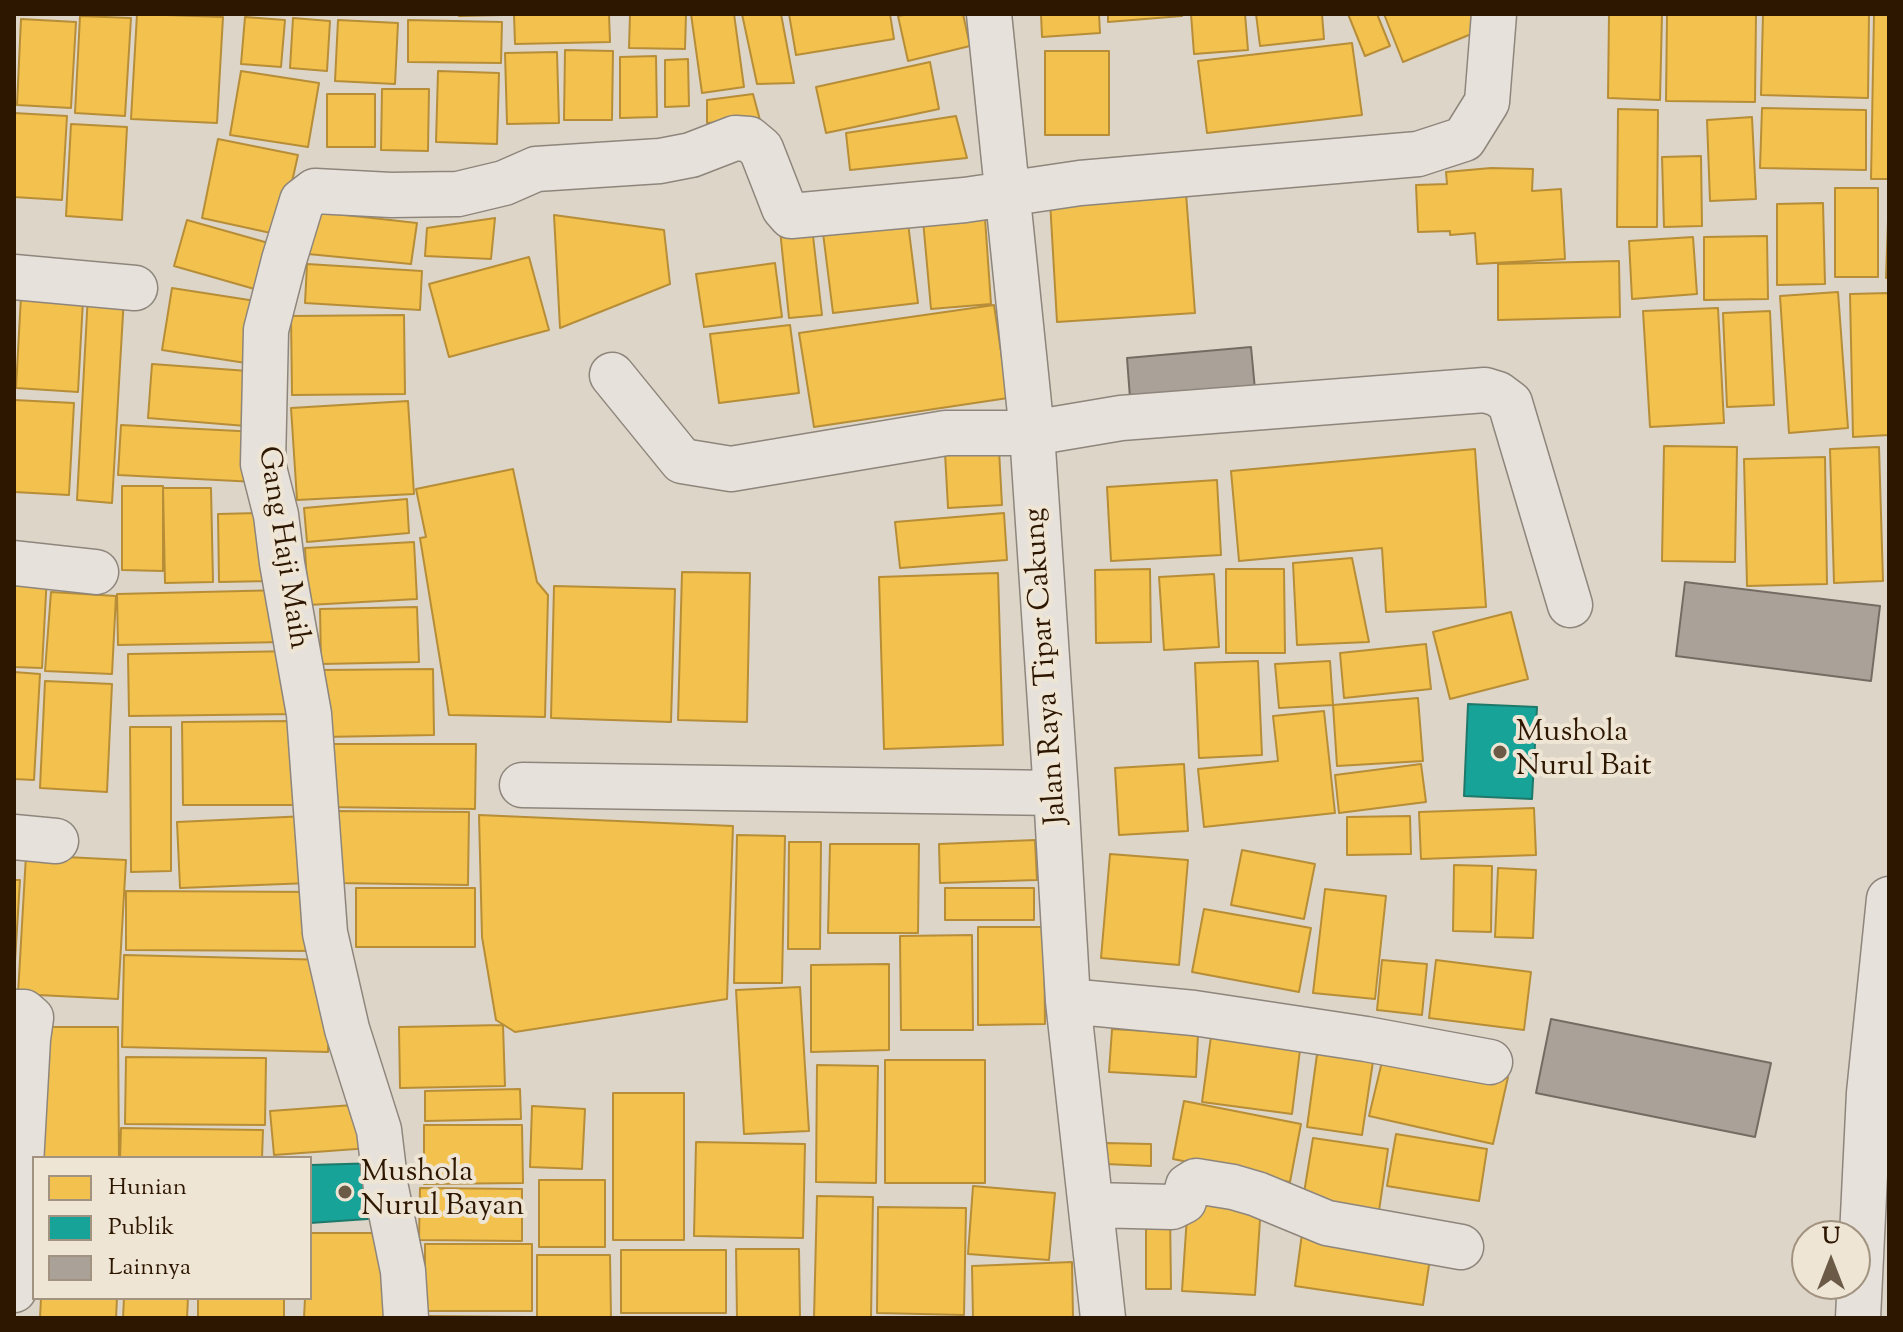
<!DOCTYPE html>
<html>
<head>
<meta charset="utf-8">
<style>
	body { margin:0 }
	#map { position:relative; width:1903px; height:1332px; overflow:hidden; background:#ddd5c8; font-family:"Sorts Mill Goudy",serif }
	canvas { display:block }
	.frame { position:absolute; inset:0; border:16px solid #2e1700; pointer-events:none }
	.legend { position:absolute; left:32px; top:1156px; width:280px; height:144px; box-sizing:border-box; background:#efe5d5; border:2px solid #a29380; margin:0; padding:10px 14px; list-style:none; font-size:24px; color:#2e1700 }
	.legend li { display:flex; align-items:center; gap:16px; height:40px }
	.legend b { width:40px; border:2px solid #a29380 }
	.north { position:absolute; left:1791px; top:1220px; width:80px; height:80px; box-sizing:border-box; background:#efe5d5; border:2px solid #a29380; border-radius:50%; rotate:0deg; font-size:22px; font-weight:700; line-height:32px; text-align:center; color:#2e1700 }
	.north::after { content:''; display:block; margin:auto; width:28px; height:36px; background:#6b5a46; clip-path:polygon(50% 0,100% 100%,50% 72%,0 100%) }
</style>
</head>
<body>
<div id="map">
<canvas width="1903" height="1332"></canvas>
<div class="frame"></div>
<ul class="legend">
<li><b style="height:22px;background:#f2c14e"></b>Hunian</li>
<li><b style="height:22px;background:#17a398"></b>Publik</li>
<li><b style="height:22px;background:#aaa298"></b>Lainnya</li>
</ul>
<div class="north">U</div>
</div>
<script>
const g = document.querySelector('canvas').getContext('2d');
g.lineJoin = 'round';
function fill(path, color) { g.fillStyle = color; g.fill(path, 'evenodd'); }
function stroke(path, color, width, dash) { g.strokeStyle = color; g.lineWidth = width; g.lineCap = dash ? 'butt' : 'round'; g.setLineDash(dash || []); g.stroke(path); }
function drawText(font, color, halo, rows, align = 'center') {
  g.font = font + ' "Sorts Mill Goudy",serif'; g.lineWidth = 8; g.setLineDash([]); g.textBaseline = 'middle'; g.strokeStyle = halo; g.fillStyle = color; for (const [text, x, y, turn = 0] of rows) {
    g.save(); g.translate(x, y); g.rotate((+turn || 0) * Math.PI / 180); g.textAlign = isNaN(turn) ? turn : align; if (halo) g.strokeText(text, 0, 0); g.fillText(text, 0, 0); g.restore();
  }
}
const homes = new Path2D(`
	M137 14 223 17 217 123 131 119Z
	M458 14H502V15L459 16Z
	M514 14H609L610 42 515 44Z
	M630 14H686L685 49 629 48Z
	M691 14H734L744 87 702 93Z
	M742 14H781L794 83 757 84Z
	M789 14H890L894 39 796 55Z
	M909 14H963L970 46 908 61 898 16Z
	M1041 14H1099L1100 33 1042 37Z
	M1108 14H1182V16L1108 22Z
	M1191 14H1245L1248 50 1194 54Z
	M1256 14H1322L1324 39 1260 46Z
	M1348 14H1377L1390 46 1365 56Z
	M1384 14H1481L1486 28 1403 62Z
	M1609 14 1662 15 1660 100 1608 98Z
	M1667 14H1756L1755 102 1666 101Z
	M1763 14H1869L1868 98 1761 95Z
	M1874 14H1889V179H1871Z
	M80 16 131 18 125 116 75 113Z
	M245 17 285 20 281 67 241 64Z
	M293 18 330 21 327 71 290 68Z
	M21 19 76 22 71 108 17 105Z
	M338 20 398 23 395 84 335 81Z
	M408 20 502 22 501 63 408 62Z
	M1352 43 1362 115 1207 133 1198 61Z
	M565 50 613 51 612 120H564Z
	M1045 51H1109V135H1045Z
	M557 52 559 123 507 124 505 53Z
	M656 56 657 117 620 118V57Z
	M688 59 689 106 665 107V60Z
	M930 62 939 109 826 133 816 87Z
	M241 71 319 83 308 147 230 135Z
	M438 71 499 73 497 144 436 142Z
	M382 89H429L428 151 381 150Z
	M327 94H375V147H327Z
	M753 94 760 120 707 123V100Z
	M1762 108 1866 110V170L1760 168Z
	M1618 109 1658 110 1657 227H1617Z
	M14 113 67 116 62 200 14 197Z
	M956 116 967 158 850 170 846 133Z
	M1752 117 1756 199 1710 201 1707 120Z
	M71 124 127 127 122 220 66 216Z
	M218 139 298 155 280 235 202 218Z
	M1701 156 1702 226 1664 227 1662 157Z
	M1491 168 1533 169 1532 191 1561 189 1565 259 1477 264 1475 233 1450 235V231L1418 232 1416 185 1447 184 1446 172Z
	M1835 188H1878V277H1835Z
	M1889 192V278H1886Z
	M1186 193 1195 313 1057 322 1050 201Z
	M1823 203 1825 284 1777 285V204Z
	M984 204 991 304 931 309 922 209Z
	M309 211 417 223 411 264 308 254Z
	M554 215 664 230 670 284 560 328Z
	M907 215 918 303 833 313 822 225Z
	M495 218 491 259 425 256 427 228Z
	M187 220 279 246 265 292 174 266Z
	M812 227 822 315 789 318 780 230Z
	M1767 236 1768 299 1704 300V237Z
	M1693 237 1697 294 1632 299 1629 241Z
	M529 257 549 330 449 357 429 284Z
	M1619 261 1620 317 1498 320V264Z
	M775 263 782 317 704 327 696 274Z
	M307 264 422 271 420 310 305 303Z
	M172 288 262 302 252 364 162 350Z
	M1838 292 1848 428 1789 433 1780 296Z
	M1889 293V435L1853 437 1850 294Z
	M88 294 124 297 112 503 77 500Z
	M21 296 83 300 78 392 16 388Z
	M994 305 1008 398 814 427 799 333Z
	M1718 308 1724 423 1650 427 1643 311Z
	M1770 311 1774 405 1727 407 1723 313Z
	M404 315 405 394 292 395 291 316Z
	M790 325 799 393 719 403 710 334Z
	M152 364 262 372 258 427 148 418Z
	M14 400 74 403 69 495 14 492Z
	M408 401 414 494 297 500 291 408Z
	M121 425 258 432 256 482 118 475Z
	M1664 446 1737 447 1735 562 1662 561Z
	M1879 447 1883 581 1834 583 1830 449Z
	M1475 449 1486 607 1386 612 1382 548 1239 561 1231 471Z
	M999 450 1002 505 948 508 945 453Z
	M1825 457 1827 584 1747 586 1744 459Z
	M513 469 537 582 548 595 545 717 449 715 420 538 426 537 416 489Z
	M1217 480 1221 555 1111 561 1107 487Z
	M122 486H163V571L122 570Z
	M163 488H211L213 582 165 583Z
	M407 499 409 533 307 542 304 508Z
	M259 513 272 581 219 582 218 514Z
	M1004 513 1007 560 900 568 895 522Z
	M414 542 417 599 308 605 305 548Z
	M1352 558 1369 642 1297 645 1293 563Z
	M1150 569 1151 642 1096 643 1095 570Z
	M1226 569H1284L1285 653H1226Z
	M682 572 750 573 747 722 678 720Z
	M14 573 47 575 42 668 14 667Z
	M998 573 1003 745 884 749 879 577Z
	M1214 574 1219 647 1164 650 1159 577Z
	M554 586 675 589 671 722 551 718Z
	M285 590 286 642 118 645 117 594Z
	M51 592 116 596 112 674 45 671Z
	M417 607 419 662 321 664 320 609Z
	M1511 612 1528 679 1450 699 1433 632Z
	M1426 644 1431 689 1344 698 1340 653Z
	M297 651 298 714 129 716 128 654Z
	M1258 661 1262 755 1199 758 1195 663Z
	M1330 661 1333 705 1279 708 1275 664Z
	M433 669 434 735 323 737 322 670Z
	M14 672 40 674 34 780 14 779Z
	M45 681 112 684 107 792 40 788Z
	M1418 698 1423 761 1337 766 1333 705Z
	M1324 711 1335 813 1204 827 1198 769 1278 761 1273 716Z
	M294 721V805H183L182 722Z
	M130 727H171V871L131 872Z
	M327 744H476L475 809 326 807Z
	M1184 764 1188 831 1119 835 1115 768Z
	M1421 764 1426 802 1339 813 1335 775Z
	M1534 808 1536 855 1421 859 1419 812Z
	M336 811 469 812 468 885 336 883Z
	M479 815 733 826 727 999 515 1032 496 1020 482 937Z
	M307 816 310 883 180 888 177 822Z
	M1410 816 1411 854 1347 855V817Z
	M737 835 785 836 782 983H734Z
	M1035 840 1037 880 940 883 939 844Z
	M789 842H821L820 949H788Z
	M830 844H919L918 933H828Z
	M1242 850 1315 864 1304 919 1231 905Z
	M1110 854 1188 860 1179 965 1101 958Z
	M26 855 126 860 118 999 18 994Z
	M1454 865 1492 866 1491 932 1453 931Z
	M1498 868 1536 870 1533 938 1495 937Z
	M14 880H20L15 962H14Z
	M356 888H475V947H356Z
	M945 888H1034V920H945Z
	M1325 889 1386 896 1375 999 1313 993Z
	M126 891 318 892V951L126 950Z
	M1204 909 1311 928 1299 992 1192 972Z
	M978 927H1044L1045 1024 978 1025Z
	M972 935 973 1030H901L900 936Z
	M124 955 330 960 328 1052 122 1047Z
	M1382 960 1427 964 1422 1015 1377 1010Z
	M1436 960 1531 972 1524 1030 1429 1018Z
	M889 964V1050L811 1052V965Z
	M800 987 809 1131 744 1134 736 990Z
	M1213 1022 1302 1034 1292 1114 1202 1102Z
	M503 1025 505 1086 400 1088 399 1027Z
	M31 1027H118L119 1158H34Z
	M1112 1029 1198 1034 1196 1077 1109 1072Z
	M1319 1040 1375 1048 1362 1135 1307 1127Z
	M1385 1049 1508 1077 1493 1144 1369 1116Z
	M126 1057 266 1058 265 1125 125 1124Z
	M885 1060H985V1183H885Z
	M817 1065 878 1066 876 1183 816 1182Z
	M520 1089 521 1119 425 1121V1091Z
	M613 1093H684V1240H613Z
	M1184 1101 1301 1124 1290 1182 1173 1159Z
	M367 1104 370 1148 274 1155 270 1111Z
	M532 1106 585 1109 582 1169 530 1167Z
	M424 1125H522L523 1183 424 1184Z
	M121 1128 263 1130 262 1158H120Z
	M1396 1134 1487 1149 1479 1201 1387 1186Z
	M1313 1138 1388 1149 1379 1211 1303 1199Z
	M696 1142 805 1144 803 1238 694 1236Z
	M1106 1143 1151 1144V1166L1105 1164Z
	M539 1180H605V1247H539Z
	M973 1186 1055 1193 1049 1260 968 1254Z
	M420 1188 522 1189V1241L419 1240Z
	M817 1196 873 1197 871 1318H814Z
	M1188 1201 1261 1205 1255 1295 1182 1291Z
	M878 1207 966 1208 964 1315 877 1313Z
	M1170 1211 1171 1289H1146V1212Z
	M1303 1226 1432 1245 1423 1305 1295 1286Z
	M310 1233H380L385 1318H304L305 1298H310Z
	M425 1244H532V1311H425Z
	M736 1249H799L800 1318H737Z
	M621 1250H726V1313H621Z
	M537 1255H610L611 1318H537Z
	M1072 1262 1073 1318H973L972 1266Z
	M41 1298H117L116 1318H40Z
	M124 1298H188L187 1318H123Z
	M198 1298H284V1318H198Z
	M424 1316 527 1317 424 1318Z`);
fill(homes, '#f2c14e');
stroke(homes, '#b78e37', 2);
const public = new Path2D(`
	M1468 704 1537 707 1532 799 1464 796Z
	M380 1163 382 1218 310 1223V1165Z`);
fill(public, '#17a398');
stroke(public, '#1e796a', 2);
const building = new Path2D(`
	M1251 347 1256 400 1131 411 1127 358Z
	M1685 582 1880 606 1871 681 1676 656Z
	M1551 1019 1771 1063 1755 1137 1536 1093Z`);
fill(building, '#aaa298');
stroke(building, '#746c62', 2);
const minor = new Path2D(`
	M989 14 1032 433 1056 793 1068 1001 1103 1318
	M14 277 135 288
	M612 375 682 461 731 469 946 433H1032L1121 418 1485 390 1498 394 1510 403 1570 605
	M14 563 96 572
	M522 785 1056 793
	M14 837 56 841
	M1068 1001 1194 1013 1366 1039 1490 1062
	M14 1012H24L31 1018 28 1039 14 1290
	M1092 1205 1172 1207 1184 1201 1188 1186 1196 1181 1233 1187 1257 1194 1327 1223 1461 1247
	M406 1318 403 1271 386 1188 379 1130 347 1029 325 933 309 714 282 563 276 515 263 464 266 330 284 260 302 201 315 191 391 195 458 194 504 183 536 169 660 161 691 155 735 138 749 139 761 149 784 208 791 216 965 200 1080 183 1418 154 1464 139 1487 102 1494 14
	M1858 1318 1869 1093 1889 899`);
stroke(minor, '#8e867c', 47);
stroke(minor, '#e6e1da', 44);
for (const [x, y, r, color] of [
	[1500,752,8,"#6b5a46"],
	[345,1192,8,"#6b5a46"]
]) { const dot = new Path2D(); dot.arc(x, y, r, 0, 2 * Math.PI); g.fillStyle = color; g.fill(dot); stroke(dot, '#efe5d5', 3); }
drawText('30px', '#2e1700', '#efe5d5', [
	["Gang Haji Maih",281,548,81],
	["Jalan Raya Tipar Cakung",1048,666,-94]
]);
drawText('30px', '#2e1700', '#efe5d5', [
	["Mushola",1516,735],
	["Nurul Bait",1516,769],
	["Mushola",361,1175],
	["Nurul Bayan",361,1209]
], 'left');
</script>
</body>
</html>
